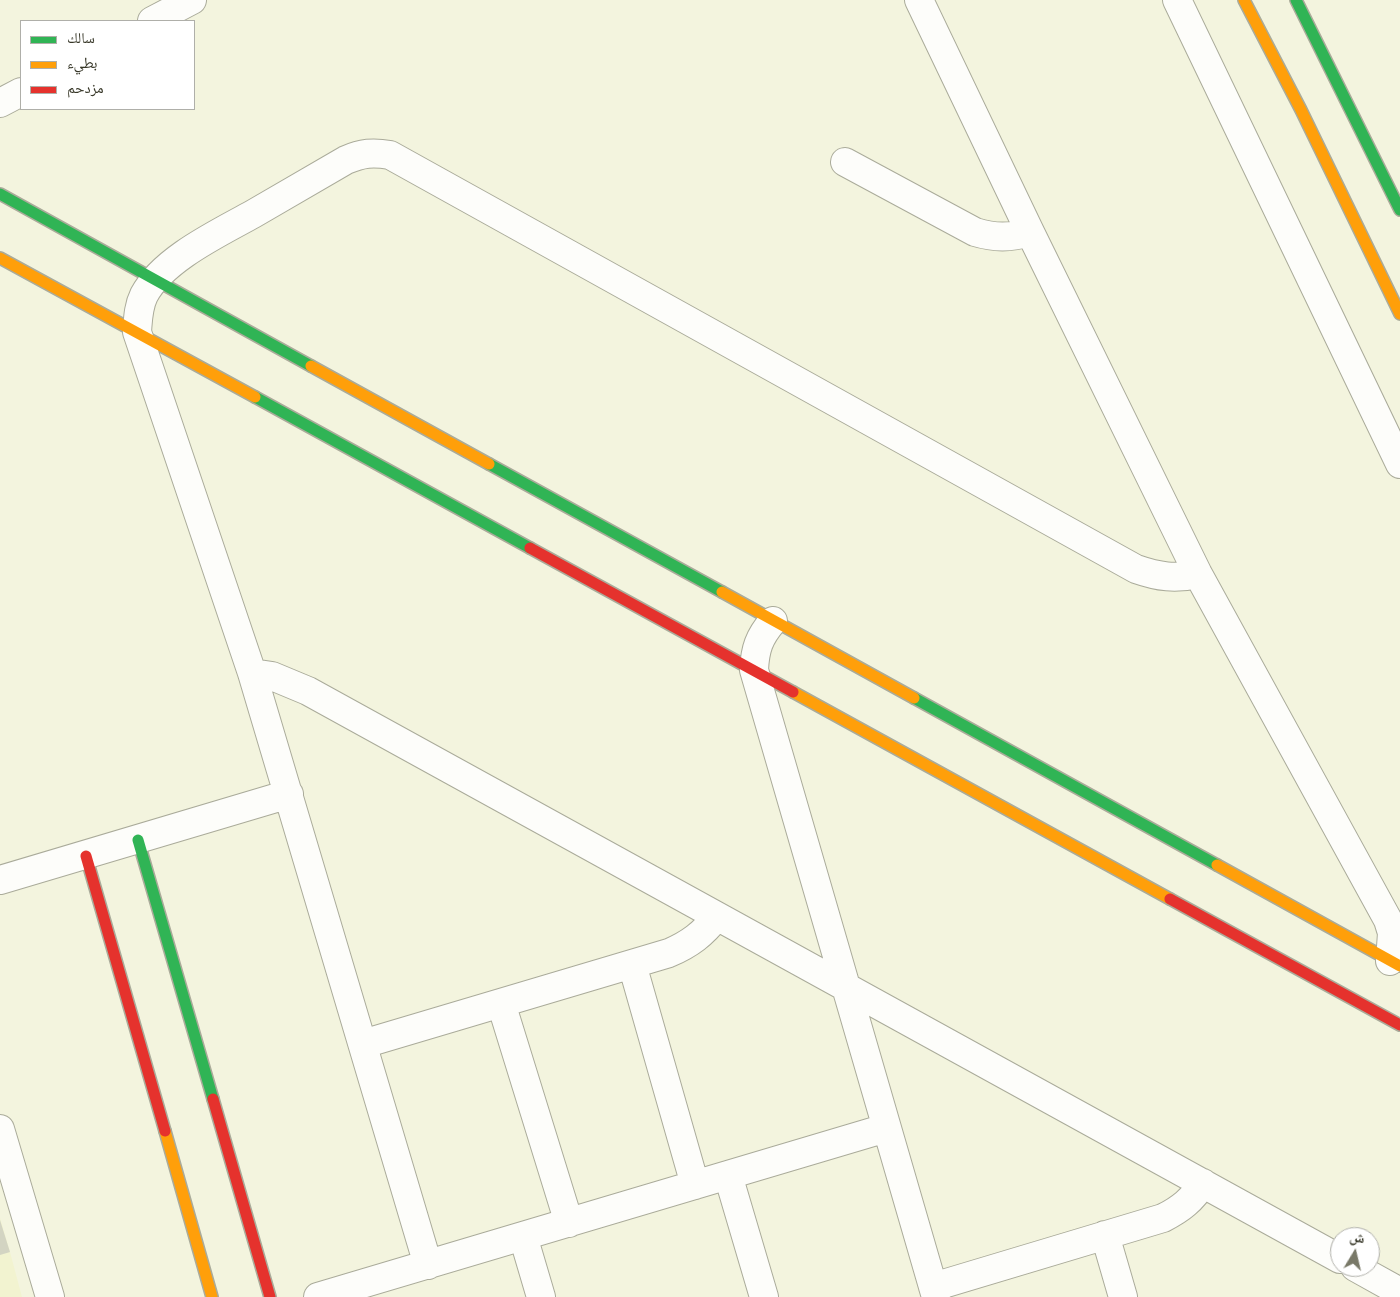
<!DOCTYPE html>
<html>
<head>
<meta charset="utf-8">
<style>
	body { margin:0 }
	#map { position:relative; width:1400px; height:1297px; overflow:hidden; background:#f3f4de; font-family:Figtree,"Noto Naskh Arabic",sans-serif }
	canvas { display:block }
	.legend { position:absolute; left:20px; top:20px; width:175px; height:90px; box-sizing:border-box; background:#fff; border:1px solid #afafa9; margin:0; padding:6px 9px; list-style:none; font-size:15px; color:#373728 }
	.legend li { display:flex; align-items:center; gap:10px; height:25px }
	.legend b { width:25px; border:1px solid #afafa9 }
	.north { position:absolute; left:1330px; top:1227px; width:50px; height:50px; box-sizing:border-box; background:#fff; border:1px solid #afafa9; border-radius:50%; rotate:9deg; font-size:14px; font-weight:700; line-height:20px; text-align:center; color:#373728 }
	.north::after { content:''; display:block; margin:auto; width:18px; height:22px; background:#797968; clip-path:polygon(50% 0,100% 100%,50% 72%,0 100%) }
</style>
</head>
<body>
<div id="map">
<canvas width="1400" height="1297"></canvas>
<ul class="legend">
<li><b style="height:6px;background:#30b455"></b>سالك</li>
<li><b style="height:6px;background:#ff9f0a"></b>بطيء</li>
<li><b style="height:6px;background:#e5322d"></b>مزدحم</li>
</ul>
<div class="north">ش</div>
</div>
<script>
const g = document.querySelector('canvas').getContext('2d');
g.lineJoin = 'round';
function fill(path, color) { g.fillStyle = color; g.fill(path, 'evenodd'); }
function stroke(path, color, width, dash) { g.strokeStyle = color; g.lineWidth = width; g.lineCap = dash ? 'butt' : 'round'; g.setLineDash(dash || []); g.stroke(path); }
fill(new Path2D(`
	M0 1218 10 1252 22 1297H0Z`), '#f2f3d0');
fill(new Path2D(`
	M0 1220 10 1252 0 1255Z`), '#d3d4c2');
const street = new Path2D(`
	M919 0 1030 232 1198 574 1388 920 1392 933 1390 961
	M1177 0 1400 464
	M152 21 192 0
	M0 103 21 92
	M845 162 975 232C995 238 1010 238 1030 232
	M773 621C759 637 755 649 754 670L936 1297
	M252 673 272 676 308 691 1340 1259
	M0 880 289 794
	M632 964 695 1185
	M501 1003 569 1223
	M363 1044 669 953C690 944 703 934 717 916
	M0 1129 50 1297
	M728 1175 764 1297
	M1105 1235 1123 1297
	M523 1236 541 1297
	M428 1265 252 673 137 332C138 320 138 307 144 295 163 259 219 233 253 214 284 196 315 178 346 160 362 153 373 152 390 155L1136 569C1159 577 1175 579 1198 574
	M1355 1267 1400 1292
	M933 1287 1163 1218C1181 1209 1192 1200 1203 1183
	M318 1297 886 1128`);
const fast = new Path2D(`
	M1296 0 1400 210
	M0 194 311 366
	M255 397 530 548
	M489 464 722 592
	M914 698 1217 865
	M138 840 213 1099`);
const slow = new Path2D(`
	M1244 0 1301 110 1400 314
	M0 258 255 397
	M311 366 489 464
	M722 592 914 698
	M793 692 1170 899
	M1217 865 1400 966
	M165 1131 212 1297`);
const jam = new Path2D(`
	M530 548 793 692
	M86 856 165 1131
	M1170 899 1400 1025
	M213 1099 270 1297`);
stroke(street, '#aaab9a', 30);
stroke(fast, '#aaab9a', 14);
stroke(slow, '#aaab9a', 14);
stroke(jam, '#aaab9a', 14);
stroke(street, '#fdfdfa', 28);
stroke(fast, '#30b455', 11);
stroke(slow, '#ff9f0a', 11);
stroke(jam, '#e5322d', 11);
</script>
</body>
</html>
